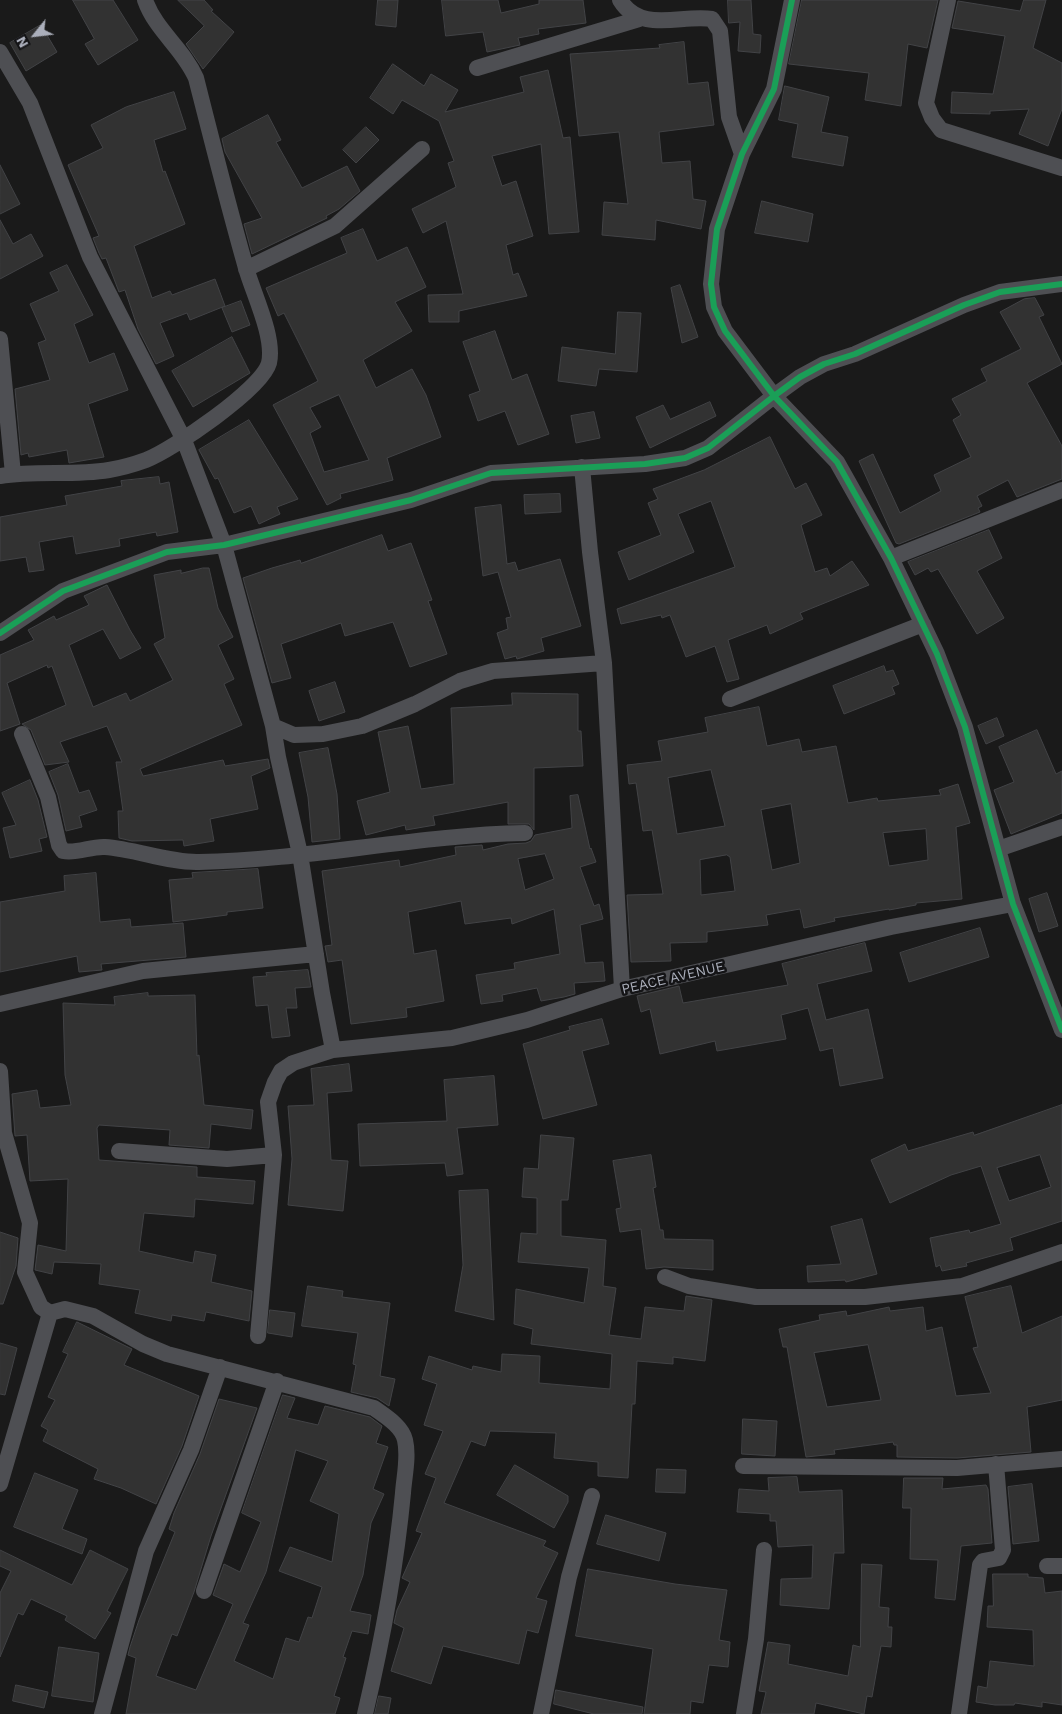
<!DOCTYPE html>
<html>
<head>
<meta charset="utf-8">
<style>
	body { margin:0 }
	#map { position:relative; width:1062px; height:1714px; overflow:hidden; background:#1a1a1a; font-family:"Work Sans",sans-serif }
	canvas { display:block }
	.north { position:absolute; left:10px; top:10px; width:50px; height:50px; -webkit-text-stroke:4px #141416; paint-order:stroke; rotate:241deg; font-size:14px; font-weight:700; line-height:20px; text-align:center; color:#abafbb }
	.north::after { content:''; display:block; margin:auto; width:18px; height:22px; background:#abafbb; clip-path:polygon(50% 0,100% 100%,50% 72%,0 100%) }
</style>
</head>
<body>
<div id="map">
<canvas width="1062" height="1714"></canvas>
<div class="north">N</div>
</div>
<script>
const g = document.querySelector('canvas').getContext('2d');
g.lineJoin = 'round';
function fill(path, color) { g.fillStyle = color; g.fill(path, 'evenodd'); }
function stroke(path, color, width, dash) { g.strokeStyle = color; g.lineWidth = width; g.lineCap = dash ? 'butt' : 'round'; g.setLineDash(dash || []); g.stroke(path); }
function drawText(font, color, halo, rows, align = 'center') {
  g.font = font + ' "Work Sans",sans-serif'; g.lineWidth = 5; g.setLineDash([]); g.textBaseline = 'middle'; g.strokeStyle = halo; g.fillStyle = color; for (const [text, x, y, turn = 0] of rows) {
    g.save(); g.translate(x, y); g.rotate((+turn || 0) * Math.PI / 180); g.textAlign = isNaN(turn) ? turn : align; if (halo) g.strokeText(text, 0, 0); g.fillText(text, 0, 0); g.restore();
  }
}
const building = new Path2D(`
	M73 0H113L138 40 98 65 85 44 94 39Z
	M178 0H204L213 10 211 11 234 32 203 69 186 44 204 26Z
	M378 0H398L396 27 376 25Z
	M442 0H498L501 13 539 4V0H583L586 23 538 29 539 34 518 38 520 45 487 52 483 32 446 36Z
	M728 0H751L753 34 761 35 760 53 738 51 740 22 729 23Z
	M802 0H938L927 48 908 44 901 106 865 100 869 73 789 64Z
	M1024 0H1046L1033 48 1062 63V109L1048 146 1019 134 1029 109 990 111V114L951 113 952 92 993 94 1005 36 952 28 958 1 1020 11Z
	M41 25 57 52 26 71 10 43Z
	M684 42 688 84 708 82 714 125 659 132 662 163 690 161 693 199 706 201 701 229 656 220 655 240 602 235 604 202 628 204 619 132 579 136 570 54 660 48 659 45Z
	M393 64 424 86 431 74 458 90 445 112 524 92 520 77 548 70 563 138 570 137 579 232 549 234 541 144 492 156 502 186 516 181 533 236 506 245 513 275 518 273 527 296 459 311V322H429L428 295 463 294 446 221 423 233 412 209 456 187 448 163 454 161 439 121 402 100 393 114 370 98Z
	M785 86 829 97 821 132 848 137 843 166 792 157 798 124 779 120Z
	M174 92 186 129 154 140 163 172 165 171 185 224 134 246 152 298 170 291 172 295 215 279 225 306 190 320 187 313 160 323 174 356 156 364 138 329 125 290 119 292 106 258 102 259 99 253 93 238 99 236 68 165 103 148 91 125 126 107Z
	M268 115 281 140 276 142 302 188 347 166 360 191 339 209 326 216 327 218 252 254 244 224 262 218 225 152 222 139Z
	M366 127 379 140 356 163 343 150Z
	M0 165 20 204 0 214Z
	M762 201 813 214 808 242 755 233Z
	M0 220 13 244 31 234 43 256 0 279Z
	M363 229 377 261 407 247 426 287 395 302 412 331 363 360 376 388 412 369 426 395 441 437 387 458 393 480 340 494 341 498 327 505 273 405 318 381 284 313 278 316 266 288 347 253 341 238ZM339 395 369 460 324 472 310 433 321 427 310 408Z
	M67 265 93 315 74 324 89 363 114 353 128 390 88 404 104 457 69 463 67 450 29 457 28 453 21 455 15 389 50 380 38 343 46 340 30 304 59 291 50 273Z
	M680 285 698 337 682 343 671 288Z
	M1035 298 1044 315 1039 317 1062 364 1027 383 1062 446V479L1017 497 1008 480 977 496 982 506 978 508 980 512 899 544 896 543 859 461 873 454 900 513 941 491 934 475 971 457 953 420 961 415 952 399 987 381 981 369 1021 349 1000 312 1024 299Z
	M241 301 250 325 232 332 222 308Z
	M618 312 641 313 637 372 599 369 596 386 558 381 562 347 615 354Z
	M495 331 512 380 527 374 549 434 518 445 505 411 478 421 469 395 480 391 463 342Z
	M232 337 250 373 193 407 172 371Z
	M710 402 716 416 650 448 636 417 663 405 670 419Z
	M594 412 600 438 576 443 571 416Z
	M249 420 298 499 277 507 280 514 259 524 251 506 234 513 218 478 215 479 199 450Z
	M770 437 795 489 806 483 822 515 801 525 815 572 827 568 830 576 852 561 869 585 800 613 803 619 770 634 767 625 728 640 739 679 727 682 715 646 686 657 670 615 662 618 661 615 621 624 617 609 735 567 711 501 678 514 694 552 629 580 618 552 661 535 648 503 658 499 653 489 704 470Z
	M159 477 160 484 169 482 178 532 157 536 156 532 119 539 120 546 76 554 73 536 39 542 44 570 29 572 26 557 0 561V517L67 505 65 496 122 486 121 481Z
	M560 494 561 512 525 514 524 495Z
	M501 505 507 564 515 562 518 571 560 559 581 626 541 638 544 651 517 659 516 656 505 659 497 633 508 629 506 618 511 617 498 572 483 576 475 508Z
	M989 530 1002 558 977 571 1004 618 977 634 938 569 931 572 928 568 915 575 908 562Z
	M382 535 388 551 411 543 432 600 428 601 447 654 410 667 393 622 345 636 341 623 281 644 291 678 272 683 243 578 272 568 300 560 301 563Z
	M203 568H209L218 608 233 637 218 645 234 679 224 684 242 725 140 769 143 776 223 760 225 766 268 759 270 768 251 776 258 809 210 819 214 841 184 846 183 840 132 841 119 838 118 811H123L116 762H122L107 726 60 742 69 762 45 765 31 730 22 724 66 705 52 666 48 668 47 665 7 683 20 724 0 731V655L34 640 28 630 54 616 56 620 89 605 84 596 107 585 130 630 141 648 120 659 103 629 69 645 93 707 126 693 130 701 173 680 154 644 165 638 154 575 181 570V573Z
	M884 666 886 672 893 670 899 684 892 687 895 694 844 714 833 686Z
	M335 682 345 712 319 721 309 691Z
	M512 693 578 694V731H581L583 766 534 768V830L529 824H508V802L433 816 435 825 406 830 405 825 366 835 357 801 390 792 378 732 408 726 421 789 454 784 451 708 512 705Z
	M759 707 767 746 799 739 802 752 836 746 848 803 877 798 878 801 941 795 939 790 958 784 970 823 956 827 962 899 916 903V905L889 910V909L834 918 835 921 804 928 800 909 766 915 768 925 707 932V942L670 943 671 961 631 962 627 895 663 894 652 830 643 831 636 783 629 784 627 765 662 761 658 741 708 732 705 718ZM711 770 725 826 677 834 668 778ZM791 804 800 863 772 870 761 810ZM926 829 928 860 889 866 883 833ZM727 855 730 857 735 891 701 895 700 860Z
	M997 718 1004 736 986 744 978 726Z
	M1037 730 1056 774 1062 771V813L1011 834 994 790 1014 782 999 747Z
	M328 748 337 794 340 839 312 842 308 797 299 753Z
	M68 764 79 793 89 790 97 810 79 816 82 827 66 831 58 795 49 772Z
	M30 780 38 800 47 837 39 839 42 851 10 858 3 828 16 825 2 793Z
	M578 795 590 849 591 848 596 862 580 867 594 906 599 904 603 919 580 925 585 963 603 962 605 981 574 983 575 994 564 997 541 1001 537 988 502 995 503 1001 481 1004 476 975 515 969 514 963 560 954 554 909 512 924 511 918 465 924 461 901 408 912 414 954 436 950 444 1001 406 1008 407 1017 351 1024 342 960 328 962 325 946 332 945 322 871 399 860 400 867 456 855 455 847 482 845 483 850 508 844 526 843 531 841 535 835 572 828 570 796ZM545 854 554 879 525 890 518 859Z
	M258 869 263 908 227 912V915L173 922 169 880 193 878 192 873Z
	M96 873 100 922 130 919 131 927 183 923 186 957 101 964 102 970 79 972 77 956 0 972V902L65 891 64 876Z
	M1047 893 1058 926 1039 932 1029 899Z
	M980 928 989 957 909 982 900 953Z
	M865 943 872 971 817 984 826 1020 868 1009 883 1078 840 1086 833 1048 820 1051 808 1008 781 1015 786 1039 717 1051 715 1041 660 1054 650 1009 641 1012 637 996 679 986 683 1003 788 985 782 964Z
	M308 970 311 987 295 988 297 1008H286L290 1036 272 1038 268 1005 256 1006 253 977 267 976 266 973Z
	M148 993V996L195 995 197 1056 199 1055 204 1105 253 1110 251 1129 211 1124 209 1148 169 1145 170 1130 99 1125 97 1128 99 1160 197 1167V1177L255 1181 253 1204 195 1199 194 1217 144 1213 139 1251 193 1263 195 1251 216 1255 211 1282 252 1291 249 1321 206 1312 204 1321 172 1315 171 1321 135 1313 140 1290 99 1284 101 1264 54 1262 52 1274 35 1270 38 1245 66 1251 68 1179 30 1181 27 1135 15 1136 12 1094 37 1090 40 1108 71 1105 65 1075 63 1003 115 1005 114 997Z
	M602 1019 609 1044 582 1051 597 1105 543 1119 523 1044 570 1030 569 1027Z
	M349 1064 352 1091 327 1093 331 1160 348 1161 343 1211 288 1205 292 1159 288 1106 314 1105 311 1069Z
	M494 1076 498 1125 457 1128 463 1174 447 1176 445 1163 360 1166 358 1124 447 1121 444 1080Z
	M1062 1105V1221L1010 1238 1013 1250 966 1263 967 1266 942 1271 940 1265 936 1267 930 1238 969 1230 970 1233 1001 1224 981 1166 951 1175 890 1203 871 1160 905 1144 908 1151 973 1132 974 1135ZM1040 1155 1051 1187 1009 1201 997 1168Z
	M541 1135 574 1138 568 1200H561V1236L606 1240 603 1286 616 1288 609 1335 641 1339 645 1307 684 1311 686 1296 712 1300 705 1361 673 1357V1364L637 1361 635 1404H632L628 1478 598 1476V1462L554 1458 556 1433 490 1431 485 1446 471 1441 444 1503 546 1541 543 1546 558 1553 536 1598 547 1601 538 1633 527 1630 519 1664 443 1646 431 1684 391 1671 404 1628 394 1623 397 1610 410 1582 402 1578 422 1533 416 1531 436 1478 425 1474 443 1431 424 1425 437 1384 422 1379 429 1356 472 1370 473 1366 501 1372 502 1354 540 1356 539 1383 610 1389 612 1354 531 1344 533 1329 514 1324 516 1289 584 1303 589 1268 518 1262 521 1233 537 1234V1198L522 1197 524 1168 538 1169Z
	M651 1155 656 1187 653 1188 660 1230H663L664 1239 713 1240V1270L664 1267 646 1269 641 1229 620 1232 616 1209 621 1208 613 1161Z
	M488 1190 494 1320 455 1311 463 1265 459 1191Z
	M862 1219 877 1274 846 1282 845 1280 808 1282 807 1266 841 1264 831 1227Z
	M0 1232 18 1238 16 1266 3 1304H0Z
	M308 1286 343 1291 342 1297 390 1303 380 1376 395 1379 389 1406 377 1398 351 1392 356 1365 353 1364 358 1333 302 1326Z
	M1011 1286 1022 1333 1062 1316V1400L1027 1407 1031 1452 957 1458 897 1457V1445H894L893 1442 834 1450 835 1454 806 1457 787 1347H783L779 1329 820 1320 819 1315 846 1311 847 1316 889 1307 890 1311 923 1307 926 1331 942 1327 956 1396 991 1393 973 1348 978 1347 965 1297ZM868 1345 881 1400 827 1407 814 1353Z
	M270 1310 295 1313 292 1337 268 1333Z
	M77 1322 132 1349 124 1365 199 1396 182 1446 156 1504 121 1488 94 1479 98 1469 43 1441 48 1430 41 1426 55 1400 48 1397 68 1354 63 1352Z
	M0 1343 17 1348 5 1395 0 1394Z
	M283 1395 295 1398 287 1418 318 1425 325 1406 370 1417 382 1426 376 1443 388 1447 373 1489 384 1494 371 1523 363 1575 350 1611 371 1615 368 1634 352 1631 343 1657 346 1658 334 1696 340 1698 335 1714H126L136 1658 128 1655 130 1647 139 1620 175 1532 169 1529 174 1513 200 1454 219 1399 257 1408 211 1536 194 1592 177 1636 172 1634 156 1676 196 1690 233 1604 213 1595 224 1564 240 1572 261 1522 242 1513ZM296 1450 328 1461 310 1501 339 1514 332 1562 290 1547 279 1571 322 1587 312 1618 308 1617 299 1642 286 1638 273 1679 234 1661 249 1625 243 1623 266 1572Z
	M743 1419 777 1421 775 1456 742 1454Z
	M515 1465 568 1496V1502L554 1528 497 1495Z
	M657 1469 686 1470 685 1493 656 1492Z
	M35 1473 78 1490 62 1529 87 1539 82 1554 14 1527Z
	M797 1477 799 1492 842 1490 844 1553H834L829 1609 780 1605 781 1579 812 1578 813 1545 778 1547 776 1521H770V1514L737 1512 739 1489 769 1491 768 1478Z
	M904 1478H943L942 1489 986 1485 988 1489 992 1543 961 1546 955 1600 935 1598 938 1560 910 1559 911 1508H903Z
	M1032 1484 1039 1541 1013 1544 1008 1487Z
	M606 1515 666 1533 659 1561 597 1544Z
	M0 1550 72 1585 90 1550 128 1569 107 1611 111 1613 95 1639 65 1620 67 1616 31 1599 23 1615 18 1613 0 1657V1593L11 1571 0 1566Z
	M862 1564 882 1565 879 1607 889 1608 888 1627H892L891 1647 881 1646 872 1697 867 1696 864 1714 816 1703 814 1714H761L766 1692 759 1691 768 1642 790 1645 788 1664 848 1676 853 1645 860 1647Z
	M588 1569 675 1584 727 1590 719 1640 730 1642 728 1667 709 1665 703 1703 691 1701 690 1714H644L653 1649 576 1636Z
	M993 1574H1028V1577L1043 1578 1045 1593 1062 1591V1705L1042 1702V1707L1015 1703 1014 1705H995L976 1702 978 1686 987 1688 990 1661 1034 1666 1033 1630 987 1627 988 1606H993Z
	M59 1647 99 1653 93 1702 52 1696Z
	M16 1685 48 1692 44 1708 13 1701Z
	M556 1690 643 1707 642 1714H594L554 1704Z
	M379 1696 391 1698 388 1714H375Z`);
fill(building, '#323232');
stroke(building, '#424346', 1);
stroke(new Path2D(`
	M620 0C641 34 681 14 712 19L720 31 729 117 742 154
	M792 0 774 89 742 154 717 229 711 284 714 307 725 331 774 396 837 462 891 558 937 654 965 727 1013 904 1062 1030
	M948 0 926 103 932 118 941 130 1062 168
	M0 52 30 103 90 257 184 440 224 545 273 726 278 757 300 854 322 993 333 1050
	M477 68 639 19
	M246 269 335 226 422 149
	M0 339 13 474
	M582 467 590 552 604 663 622 989
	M0 476C36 470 73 476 109 470 121 468 135 464 146 460 172 450 262 389 269 363 275 337 253 293 246 268 228 205 212 141 196 78 183 48 156 31 145 0
	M891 558 1062 490
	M0 633 63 591 167 552 224 545 411 500 491 473 645 464 685 458 708 448 774 396 800 377 824 364 855 354 964 305 1000 292 1062 284
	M730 699 923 624
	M273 726 294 735 323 734 362 726 415 704 460 681 493 671 604 663
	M22 734 48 797 59 845 63 851C77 854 91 846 105 847 135 849 170 863 199 862 308 860 416 835 525 833
	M998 849 1062 827
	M0 1004 143 971 316 954
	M0 1071 4 1133 30 1223 25 1272 41 1307 50 1313
	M119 1151 227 1159 274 1155
	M665 1277 689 1286 756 1297H865L962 1286 1062 1252
	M258 1336 274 1155 268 1102 275 1082 281 1071 293 1063 333 1050 452 1038 527 1020 622 989 891 927 1013 904
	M743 1466 957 1468 1062 1459
	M0 1484 50 1313 65 1309 93 1316 143 1344 167 1354 374 1408C385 1416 402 1426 405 1440 409 1457 404 1477 403 1493 396 1567 382 1642 365 1714
	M1047 1566H1062
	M204 1591 277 1381
	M102 1714 146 1551 191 1450 220 1367
	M541 1714 569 1577 592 1496
	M744 1714 756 1639 764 1550
	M959 1714 980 1565 983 1561 999 1558 1003 1550 996 1464`), '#4e4f53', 16);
stroke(new Path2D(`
	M792 0 774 89 742 154 717 229 711 284 714 307 725 331 774 396 837 462 891 558 937 654 965 727 1013 904 1062 1030
	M0 633 63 591 167 552 224 545 411 500 491 473 645 464 685 458 708 448 774 396 800 377 824 364 855 354 964 305 1000 292 1062 284`), '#1a9f57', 6);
drawText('14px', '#abafbb', '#141416', [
	["PEACE AVENUE",673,978,-13]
]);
</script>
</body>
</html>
